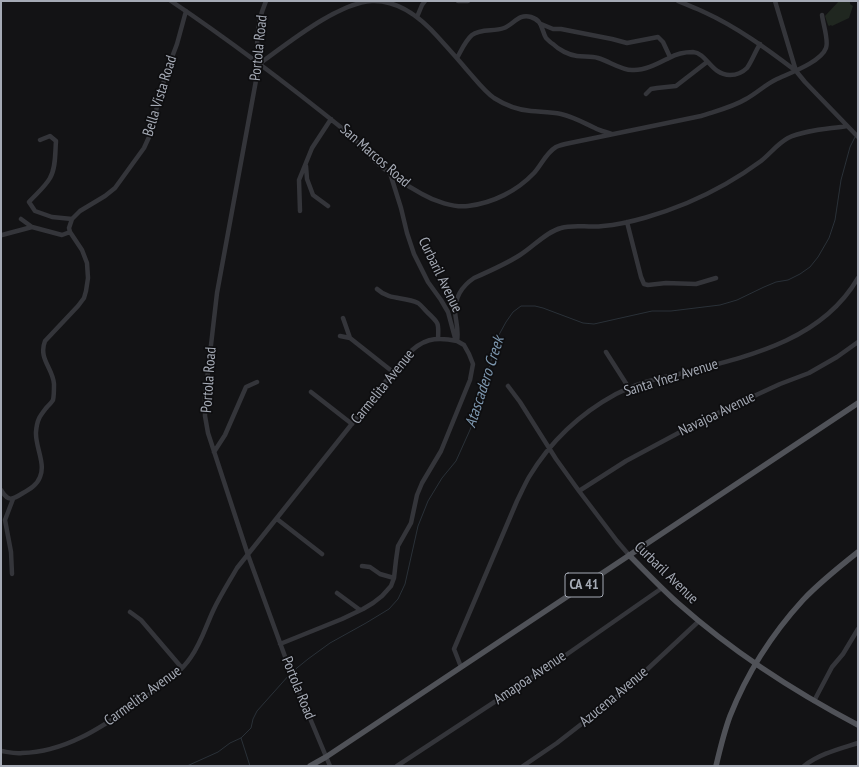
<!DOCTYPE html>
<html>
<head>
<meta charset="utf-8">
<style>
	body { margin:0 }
	#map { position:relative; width:859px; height:767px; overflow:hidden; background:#131315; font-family:"PT Sans Narrow",sans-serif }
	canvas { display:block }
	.frame { position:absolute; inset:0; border:2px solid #a5aab5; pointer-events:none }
</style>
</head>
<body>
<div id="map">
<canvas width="859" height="767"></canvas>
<div class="frame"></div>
</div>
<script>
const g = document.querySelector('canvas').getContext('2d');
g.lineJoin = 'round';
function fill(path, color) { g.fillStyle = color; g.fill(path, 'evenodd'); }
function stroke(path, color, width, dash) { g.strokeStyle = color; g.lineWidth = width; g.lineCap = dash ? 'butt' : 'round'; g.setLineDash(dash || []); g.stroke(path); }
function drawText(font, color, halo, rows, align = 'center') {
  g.font = font + ' "PT Sans Narrow",sans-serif'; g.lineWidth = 3.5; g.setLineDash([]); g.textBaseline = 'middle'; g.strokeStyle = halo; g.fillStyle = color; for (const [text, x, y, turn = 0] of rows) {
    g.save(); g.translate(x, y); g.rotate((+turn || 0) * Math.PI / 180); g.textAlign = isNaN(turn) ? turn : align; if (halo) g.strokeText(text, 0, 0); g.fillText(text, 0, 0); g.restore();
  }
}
fill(new Path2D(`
	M839 1H850V4L853 6 849 18 832 26 831 25 829 26 828 25 825 16Z`), '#202720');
stroke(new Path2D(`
	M292 672 308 659 330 643 366 623 389 609 398 599 405 584 418 526 428 501 442 478 456 461 474 421 486 384 495 342 506 322 513 312 521 306H535L543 308 583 323 594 324 652 311H671L720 305 737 300 764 287 776 282 788 280 800 274 810 267 818 257 829 238 835 220 841 180 850 147 855 137
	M241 738 250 766
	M187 766 218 752 230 743 241 738 251 728 253 719 257 711 290 674`), '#2a3138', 1);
stroke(new Path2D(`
	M171 1C232 42 291 87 348 133 356 139 362 148 369 155 382 169 405 185 422 194 434 201 454 208 468 206 493 203 517 191 534 173 542 164 546 153 556 147 560 145 565 144 570 143L701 116C716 111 733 107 746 99 757 93 766 84 777 79 790 73 821 62 826 48 829 41 823 24 822 15
	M266 1C257 22 255 42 259 64L217 293 205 397V416L208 433 248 555 291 673 330 766
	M458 1H468
	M678 1C687 5 696 8 704 12 737 27 767 49 796 71
	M775 1 796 71 805 82 858 137
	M417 17 422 5 425 1
	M541 24 553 29H561L612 39 627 43 658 37 663 42 670 57
	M457 58C461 51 465 41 472 35 481 28 494 32 504 28 514 24 519 13 531 17 543 21 541 29 546 38 548 40 551 43 553 44 559 50 569 55 577 56 584 57 591 56 598 58 609 61 621 70 632 70 645 71 659 63 669 58 676 54 686 52 693 52 707 53 711 75 730 75 737 75 742 73 747 68 752 61 755 52 760 44
	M259 64C287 44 337 3 372 1 398 0 420 17 437 36 447 47 457 58 467 70 476 80 484 91 494 98 505 105 518 110 531 111 541 112 551 112 561 114 574 117 584 123 595 128 600 131 607 132 612 134
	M646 94 651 89 657 88 676 86 707 62
	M40 140 50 136 56 141C55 153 56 168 50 178 45 187 36 194 29 202L35 211 52 217 72 219
	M306 166 307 179 313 195 328 206
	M300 211 299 180 312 148 331 119
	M21 219 32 227 62 235 70 232
	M627 222 641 277 644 284 648 285 666 283 696 284 716 278
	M1 235H2L32 227
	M377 289C390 301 404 296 418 303 421 305 424 309 427 312 439 323 439 323 438 339
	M343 318 350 338 393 372
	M340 336 350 338
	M606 352 629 388
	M508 386 520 402 556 459 579 491 617 541 629 555
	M311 392 352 424
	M214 452 225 435 246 387 257 382
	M1 490C8 502 12 500 23 493 30 489 37 485 40 477 46 464 35 446 36 432 37 419 40 416 47 407 49 405 52 402 53 400 54 396 54 389 54 384 53 368 38 359 45 341L78 306 84 298 86 291 88 278 87 263 82 250 70 232 69 228 72 219 80 211 105 196 115 188 144 148 149 137 166 73 177 44 186 11
	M579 491 626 461 697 423 741 402 780 384 809 373 837 357 858 342
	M277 519 322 554
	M362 566 370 567 380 574 394 578
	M12 574 11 552 5 520 13 499
	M337 593 360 610
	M130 612 141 620 182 668
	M280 644 342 619 363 609 373 603 382 596 391 586 394 578 396 560 398 546 411 523 417 495 422 483 441 451 470 380 473 364 469 354 464 345 457 341 455 338 448 312 441 300 428 282 414 254 407 233 401 208 390 173
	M461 667 454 649 517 501C521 493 525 484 529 477 550 442 581 413 616 394 628 388 640 383 653 380 661 377 670 376 679 374 745 357 821 342 858 278
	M814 701 832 667 843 654 858 629
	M1 751C8 752 15 754 22 753 68 752 106 724 143 699 160 686 179 675 191 657 201 643 206 626 213 611 220 596 229 582 237 568L406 356C422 339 435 336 457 341 459 331 456 322 455 312 455 298 462 286 474 278 490 271 506 264 520 255 533 247 546 232 561 228 574 224 589 228 603 226 629 224 663 213 687 203 713 192 738 178 761 161 770 154 777 144 788 138 804 130 829 129 847 126
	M397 766 563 657 662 588
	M523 766 557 743 624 691 699 621
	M804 766C819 754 839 749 858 743`), '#34353a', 4.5);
stroke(new Path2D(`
	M629 555C646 572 662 589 679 604 732 651 795 692 858 725
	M310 766 326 757 858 403
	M716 766C720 749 724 732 730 716 747 673 772 634 803 600 820 582 839 567 858 552`), '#505258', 5.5);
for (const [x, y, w] of [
	[584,585,38]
]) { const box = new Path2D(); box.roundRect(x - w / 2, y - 12, w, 24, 3); g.fillStyle = '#0e0e10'; g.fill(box); stroke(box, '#a5aab5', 1); }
drawText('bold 14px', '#a5aab5', null, [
	["CA 41",584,585]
]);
drawText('15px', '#a5aab5', '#0e0e10', [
	["Portola Road",259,48,-84],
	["Bella Vista Road",160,96,-73],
	["San Marcos Road",375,156,41],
	["Curbaril Avenue",440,275,64],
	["Santa Ynez Avenue",671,378,-17],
	["Portola Road",209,380,-86],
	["Carmelita Avenue",383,387,-51],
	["Navajoa Avenue",717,414,-26],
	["Curbaril Avenue",666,573,44],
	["Amapoa Avenue",530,678,-34],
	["Portola Road",298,688,68],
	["Carmelita Avenue",143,696,-36],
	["Azucena Avenue",614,697,-40]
]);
drawText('italic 16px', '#7d97af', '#0e0e10', [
	["Atascadero Creek",485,382,-72]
]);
</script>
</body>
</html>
